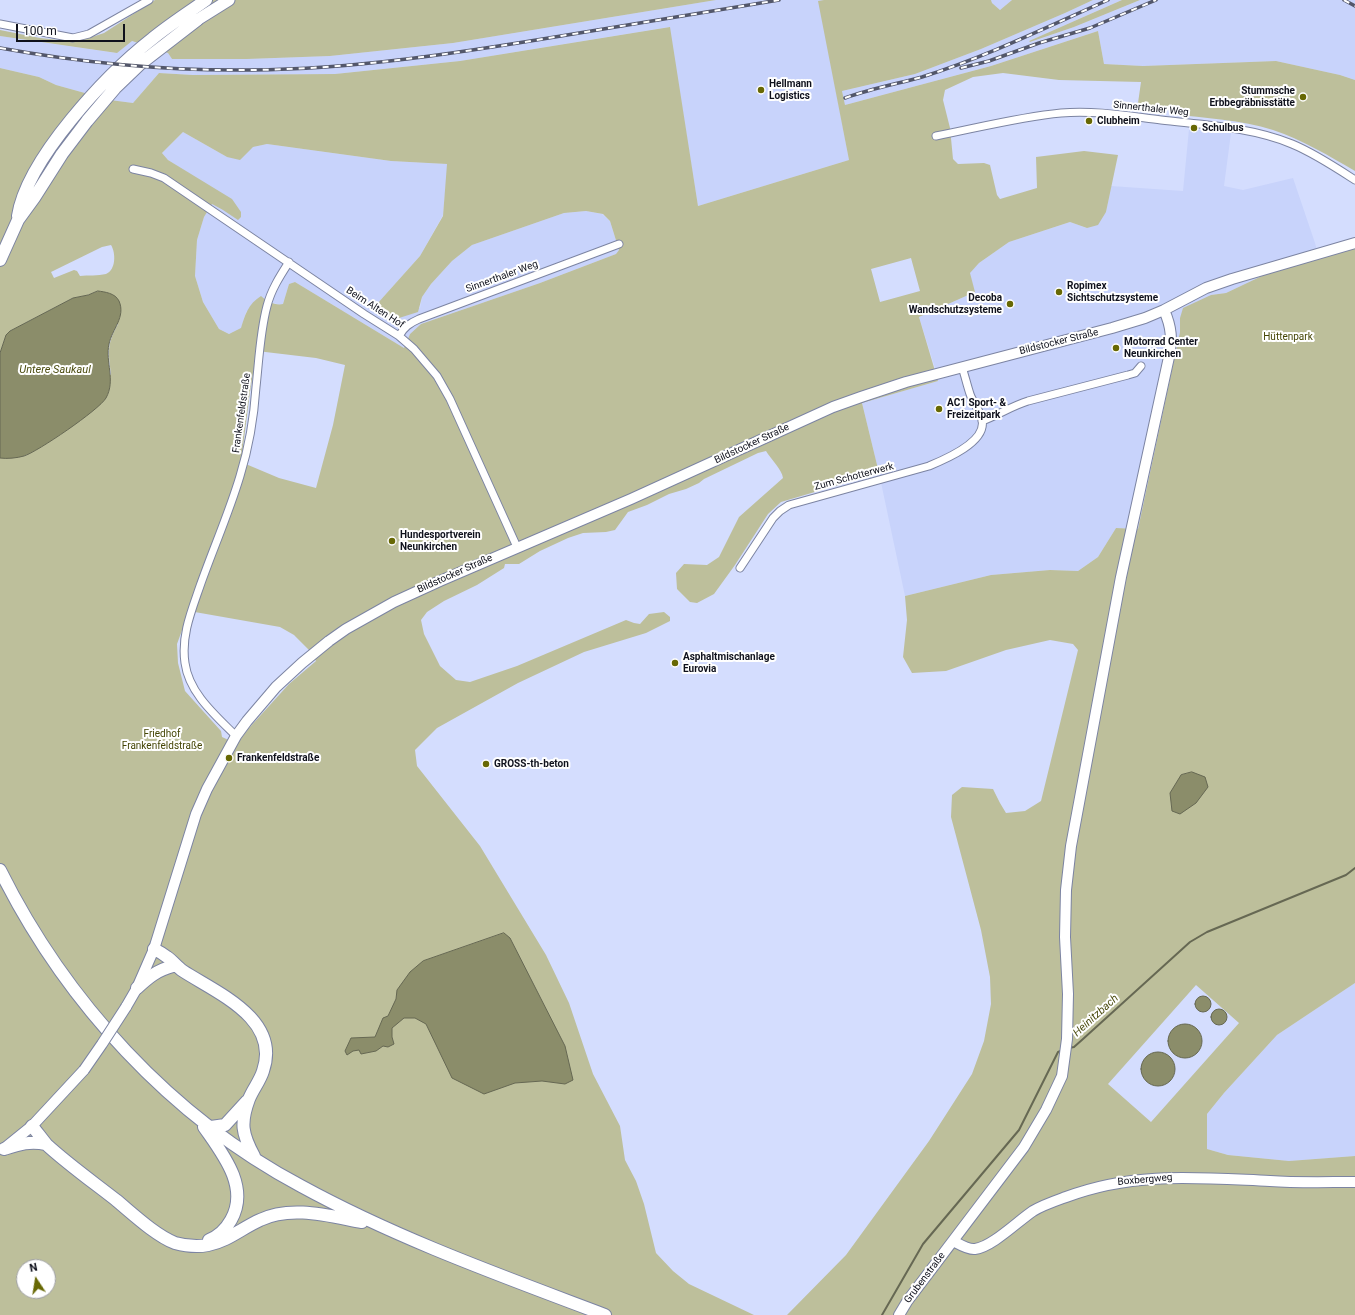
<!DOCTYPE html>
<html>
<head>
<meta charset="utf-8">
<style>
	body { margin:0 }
	#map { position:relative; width:1355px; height:1315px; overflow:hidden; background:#d4ddfe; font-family:Roboto,sans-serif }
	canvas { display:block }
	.north { position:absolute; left:16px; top:1259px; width:40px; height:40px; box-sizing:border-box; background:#fff; border:1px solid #9fa0a4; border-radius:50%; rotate:348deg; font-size:11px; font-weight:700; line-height:16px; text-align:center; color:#0f111c }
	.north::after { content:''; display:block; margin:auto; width:14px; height:18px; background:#676804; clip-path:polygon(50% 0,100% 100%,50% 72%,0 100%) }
	.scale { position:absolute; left:16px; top:24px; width:109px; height:18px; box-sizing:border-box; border:2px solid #0f111c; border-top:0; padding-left:5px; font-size:12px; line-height:14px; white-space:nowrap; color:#0f111c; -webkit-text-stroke:3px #fff; paint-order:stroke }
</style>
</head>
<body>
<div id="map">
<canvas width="1355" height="1315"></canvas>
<div class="north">N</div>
<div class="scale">100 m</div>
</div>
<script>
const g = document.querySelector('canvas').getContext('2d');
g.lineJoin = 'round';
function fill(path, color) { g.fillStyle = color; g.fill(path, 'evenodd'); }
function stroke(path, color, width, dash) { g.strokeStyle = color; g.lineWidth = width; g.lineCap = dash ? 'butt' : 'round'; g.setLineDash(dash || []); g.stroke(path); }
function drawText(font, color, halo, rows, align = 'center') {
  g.font = font + ' Roboto,sans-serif'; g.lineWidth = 4; g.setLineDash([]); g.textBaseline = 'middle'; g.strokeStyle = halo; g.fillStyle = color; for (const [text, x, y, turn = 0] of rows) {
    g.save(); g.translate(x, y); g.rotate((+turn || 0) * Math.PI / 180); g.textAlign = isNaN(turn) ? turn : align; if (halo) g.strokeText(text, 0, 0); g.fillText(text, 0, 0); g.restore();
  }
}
fill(new Path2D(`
	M716 0H824L819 1 849 160 698 206 669 27 460 61 335 74 193 75 159 73 133 103 110 100 56 85 39 77 0 68V36L116 53 131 41 168 53 172 59H247L330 56 453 43Z
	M991 0H1012L1000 10 992 3Z
	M1093 0H1122L1029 41 1030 42 1074 27 1140 0H1355V80L1340 75 1276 61 1143 66 1104 64 1098 31 991 66 845 105 842 91 915 74 981 49 1065 13Z
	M1189 129 1231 133 1224 186 1243 190 1293 178 1315 243 1319 258 1264 275 1226 293 1211 295 1180 318V332L1138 529 1116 528 1098 557 1078 571 1050 570 991 575 905 596 879 473 862 403 938 381 935 368 919 317 975 292 969 273 979 263 1009 242 1070 222 1087 228 1106 212 1111 186 1183 191Z
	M183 132 227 157 253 147 267 144 391 161 448 164 443 215 420 256 377 304 420 308 422 297 431 284 452 261 472 245 564 213 586 211 602 214 610 221 619 250 616 254 540 283 421 324 410 334 404 348 295 282 289 284 283 304 280 305 265 300 246 312 241 329 229 334 219 329 203 302 195 276 197 240 204 217 212 204 223 210 199 180 168 160 162 153Z
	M1355 983V1156L1289 1161 1228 1155 1207 1149V1114L1224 1093 1277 1035Z`), '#c8d3fb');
fill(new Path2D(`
	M155 0H716L453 43 330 56 247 59H172L168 53 132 41 117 53 0 36V30L40 38 69 41 89 38 104 33Z
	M824 0H991L992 3 1000 10 1012 0H1093L1065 13 981 49 915 74 842 91 845 105 991 66 1098 31 1104 64 1143 66 1276 61 1340 75 1355 80V171C1329 156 1303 140 1273 130 1241 120 1205 118 1171 114L1172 106 1142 109 1138 103 1141 82 1059 80 1003 73 973 77 945 90 943 100 950 128 953 159 958 164 984 163 990 165 997 195 1000 199 1037 188 1036 157 1084 151 1118 155 1106 212 1098 225 1087 228 1070 222 1009 242 979 263 970 273 975 292 919 317 938 381 862 403 879 473 781 502 768 514 735 565 714 594 697 603 690 602 677 589 676 573 684 564 707 565 719 557 739 517 783 478C782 470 771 459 766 451L758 453 704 479 699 483 686 489 669 494 647 505 628 512 615 530 606 532 583 533 568 538 540 551 519 564H505L504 568 477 585 444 601 427 612 421 620 424 634 440 666 456 680 470 682 517 666 626 620 634 623 640 624 649 614 664 612 670 617V621L646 633 584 652 518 683 437 728 415 750 417 766 480 846 546 955 569 1003 593 1074 620 1126 625 1160 636 1181 644 1204 656 1253 673 1271 689 1284 754 1315H0V458L25 456 40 447 60 434 111 374C108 351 107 344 118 324L98 291 88 295 73 298 10 331 6 335 0 353V68L39 77 56 85 110 100 133 103 159 73 193 75 335 74 460 61 670 27 698 206 849 160 818 1ZM183 132 227 157 240 160 253 147 267 144 391 161 447 164 443 216 420 256 377 304 376 310 388 319 399 318 418 312 422 297 431 284 452 261 472 245 564 213 586 211 603 214 610 221 619 250 616 254 540 283 421 324 410 334 404 348 295 282 289 284 283 304C276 306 266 301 261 296 248 304 245 315 241 328L229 334 219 329 203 302 195 276 197 240 204 217 212 204 223 210 238 220 241 217V212L232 199 168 160 162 153ZM111 245C116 253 116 270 106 274 98 276 88 275 80 276L77 271 74 270 54 278 51 272 102 247ZM911 258 920 291 880 302 871 269ZM257 351 316 358 345 365 333 425 316 488 279 478 241 462 250 392ZM189 611 280 627 294 635 309 650 316 661 289 684 249 728 237 744 222 737 221 731 185 691 178 663 177 644ZM24 1267H48V1291H24Z
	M1122 0H1140L1074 27 1030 42 1029 41Z
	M1355 248V983L1277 1035 1224 1093 1207 1114V1149L1228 1155 1289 1161 1355 1156V1315H787L846 1255 929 1141 972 1074 984 1041 991 1004 990 977 981 930 951 817 952 795 962 787 993 789 1000 803 1006 813 1025 811 1041 801 1078 650 1073 644 1050 640 1006 650 946 671 912 673 903 657 907 620 905 596 991 575 1050 570 1078 571 1098 557 1116 528 1138 529 1180 332V318L1183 308 1211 295 1226 293 1264 275ZM1196 985 1239 1023 1151 1122 1108 1084Z`), '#bdbf9b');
const water = new Path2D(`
	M98 291C105 292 115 293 119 301 126 317 112 329 109 344 105 362 116 380 106 398 99 410 37 452 24 456 17 458 7 459 0 458V353L6 335 10 331 73 298 88 295Z
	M1192 772 1205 777 1208 787 1196 803 1180 814 1172 811 1170 793 1181 775Z
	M504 933 510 938 565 1046 573 1080 565 1084 542 1081 515 1083 484 1094 452 1078 426 1024 415 1018H404L392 1028V1037L394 1044 388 1047 383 1046 376 1051 361 1054 359 1050 353 1051 347 1055 345 1051 351 1038 375 1037 383 1018 388 1016 396 999 397 990 410 972 423 961Z
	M1195 1004a8 8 0 1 1 16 0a8 8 0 1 1-16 0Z
	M1211 1017a8 8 0 1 1 16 0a8 8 0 1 1-16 0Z
	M1168 1041a17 17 0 1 1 34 0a17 17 0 1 1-34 0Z
	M1141 1069a17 17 0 1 1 34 0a17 17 0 1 1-34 0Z`);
fill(water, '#8b8d6a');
stroke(water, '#666853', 1);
stroke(new Path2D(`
	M1069 1048 1074 1047 1083 1039 1190 942 1207 932 1346 875 1355 868
	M882 1315 923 1244 1019 1130 1058 1052 1063 1050`), '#666853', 2);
const street = new Path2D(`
	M0 24 73 38 89 34 149 0
	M936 136C977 128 1019 117 1061 113 1094 110 1128 116 1161 120 1204 125 1251 127 1292 144 1314 153 1335 167 1355 180
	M133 169 151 173 164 178 364 314 399 336 414 349 437 376 450 399 517 547
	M399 336C404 327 410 323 419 319L619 244
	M982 421C998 415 1012 406 1028 401L1128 375 1135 373 1141 366
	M740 568 773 518 780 511 789 505 929 466C946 459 987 442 982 420 980 410 973 403 970 394 967 385 965 376 962 367
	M236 736C215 715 189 693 185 663 181 636 191 612 200 586 213 549 229 513 240 476 249 447 254 417 256 387 259 360 260 332 267 306 271 290 280 276 289 262`);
const secondary = new Path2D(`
	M126 1007 137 988 154 949 196 814 207 789 236 736 247 721 276 687 302 663 329 641 346 629 394 602 440 581 631 499 833 407 861 397 906 382 1112 328 1145 318 1164 310 1206 288 1232 279 1355 243
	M6 1147 32 1126 84 1070
	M953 1241C959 1244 968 1250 975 1249 992 1247 1018 1221 1033 1211 1043 1205 1055 1201 1066 1197 1135 1171 1199 1178 1270 1181 1298 1183 1327 1182 1355 1182
	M899 1315 908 1300 1024 1147 1046 1110 1062 1076 1067 1039 1068 994 1065 937 1066 890 1071 846 1121 577 1169 357C1172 339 1172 328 1164 310`);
const primary = new Path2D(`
	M197 20 229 0`);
const highway = new Path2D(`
	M18 216C27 159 106 75 152 39 169 25 188 13 206 0
	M0 260 18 220 34 198 62 154 87 121 115 88 140 64 197 20
	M0 870C65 1001 171 1117 301 1186 398 1239 502 1276 605 1315
	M154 949C158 951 163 954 167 957 173 961 177 967 183 971 217 993 281 1019 263 1071 260 1081 253 1089 249 1099 240 1123 242 1134 254 1156
	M137 988C148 978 157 970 173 966
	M32 1126C37 1132 42 1139 47 1145 69 1165 93 1182 116 1200 133 1214 155 1235 175 1243 186 1246 198 1247 208 1245 228 1241 242 1228 260 1220 291 1205 329 1216 362 1222
	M204 1127C222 1153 250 1187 231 1220 226 1229 219 1236 209 1240
	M211 1127 225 1125 247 1101
	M4 1149C20 1144 29 1141 46 1144`);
stroke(street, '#7c84a2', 9);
stroke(secondary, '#7c84a2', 12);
stroke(primary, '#7c84a2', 13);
stroke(highway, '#7c84a2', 14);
stroke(street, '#fff', 7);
stroke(secondary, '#fff', 10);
stroke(primary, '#fff', 11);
stroke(highway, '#fff', 12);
const rail = new Path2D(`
	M1344 0 1355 6
	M0 48C83 63 167 71 251 70 356 69 458 53 561 36 634 24 707 12 779 0
	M961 68 989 61 1039 43 1090 28 1156 0
	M845 98C870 89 896 84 922 77 986 57 1047 27 1108 0`);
stroke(rail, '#53576a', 3.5);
stroke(rail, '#fff', 2, [6]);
const secondaryBridge = new Path2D(`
	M84 1070 102 1044 126 1007`);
stroke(secondaryBridge, '#7c84a2', 12, []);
stroke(secondaryBridge, '#fff', 10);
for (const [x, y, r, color] of [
	[761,90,4,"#676804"],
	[1303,97,4,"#676804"],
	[1089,121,4,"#676804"],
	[1194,128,4,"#676804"],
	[1059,292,4,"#676804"],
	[1010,304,4,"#676804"],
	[1116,348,4,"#676804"],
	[939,409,4,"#676804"],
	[392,541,4,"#676804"],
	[675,663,4,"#676804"],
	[229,758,4,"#676804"],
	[486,764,4,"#676804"]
]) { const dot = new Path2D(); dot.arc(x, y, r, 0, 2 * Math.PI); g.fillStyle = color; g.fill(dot); stroke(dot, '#fff', 1.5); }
drawText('bold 10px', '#0f111c', '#fff', [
	["Hellmann",769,84],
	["Logistics",769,96],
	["Stummsche",1295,91,"right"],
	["Erbbegräbnisstätte",1295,103,"right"],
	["Clubheim",1097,121],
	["Schulbus",1202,128],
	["Ropimex",1067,286],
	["Sichtschutzsysteme",1067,298],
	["Decoba",1002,298,"right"],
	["Wandschutzsysteme",1002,310,"right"],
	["Motorrad Center",1124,342],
	["Neunkirchen",1124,354],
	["AC1 Sport- &",947,403],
	["Freizeitpark",947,415],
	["Hundesportverein",400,535],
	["Neunkirchen",400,547],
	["Asphaltmischanlage",683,657],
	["Eurovia",683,669],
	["Frankenfeldstraße",237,758],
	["GROSS-th-beton",494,764]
], 'left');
drawText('10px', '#0f111c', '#fff', [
	["Sinnerthaler Weg",1151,109,6],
	["Sinnerthaler Weg",502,277,-20],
	["Beim Alten Hof",375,308,33],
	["Bildstocker Straße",1059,342,-14],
	["Frankenfeldstraße",242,413,-82],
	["Bildstocker Straße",752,444,-25],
	["Zum Schotterwerk",854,477,-15],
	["Bildstocker Straße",455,574,-24],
	["Boxbergweg",1145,1180,-5],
	["Grubenstraße",925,1278,-53]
]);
drawText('10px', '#454606', '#fff', [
	["Hüttenpark",1288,337],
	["Friedhof",162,734],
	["Frankenfeldstraße",162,746]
]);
drawText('italic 11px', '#4c4d10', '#fff', [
	["Untere Saukaul",55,370],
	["Heinitzbach",1096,1016,-42]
]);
</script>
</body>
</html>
